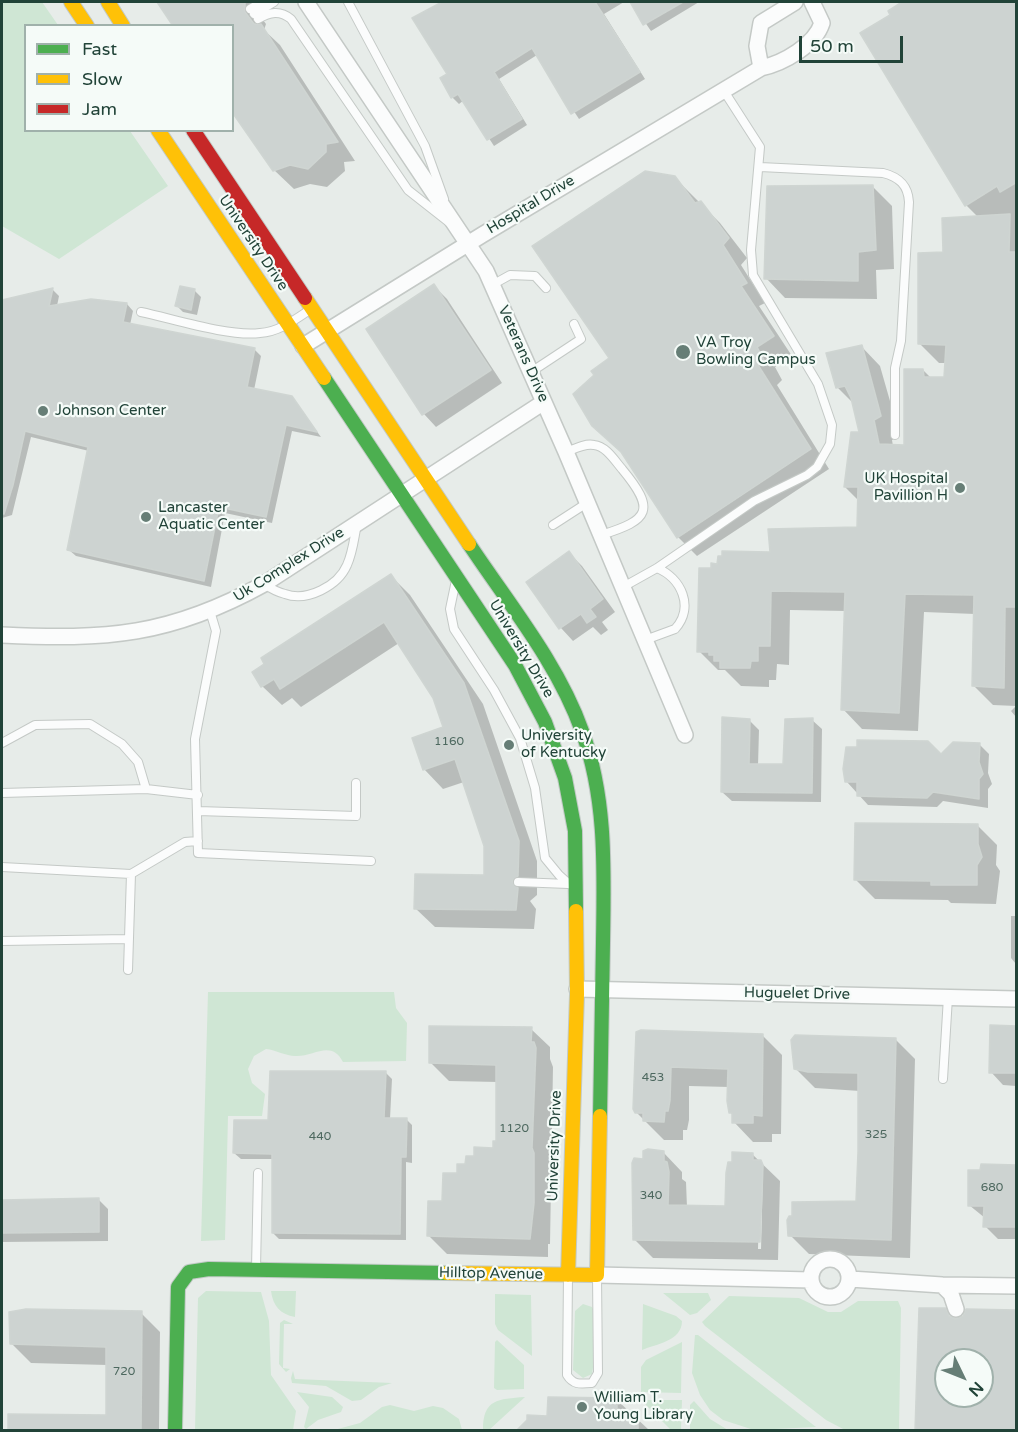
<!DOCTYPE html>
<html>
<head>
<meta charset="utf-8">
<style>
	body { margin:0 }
	#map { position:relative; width:1018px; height:1432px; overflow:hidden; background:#e7ece9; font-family:"Varela Round",sans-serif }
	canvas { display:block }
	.frame { position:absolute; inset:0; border:3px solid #214338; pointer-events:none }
	.legend { position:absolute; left:24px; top:24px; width:210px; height:108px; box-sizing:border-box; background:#f5fbf8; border:2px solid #a0b1ab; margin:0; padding:8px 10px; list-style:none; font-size:18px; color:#214338 }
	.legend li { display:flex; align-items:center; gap:12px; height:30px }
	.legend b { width:30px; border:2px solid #a0b1ab }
	.north { position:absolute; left:934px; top:1348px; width:60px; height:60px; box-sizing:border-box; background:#f5fbf8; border:2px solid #a0b1ab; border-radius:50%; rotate:133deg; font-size:16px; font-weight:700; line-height:24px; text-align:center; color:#214338 }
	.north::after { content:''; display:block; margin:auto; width:21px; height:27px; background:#667e76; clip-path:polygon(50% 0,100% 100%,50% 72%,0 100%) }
	.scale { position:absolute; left:799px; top:36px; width:104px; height:27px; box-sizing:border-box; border:3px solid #214338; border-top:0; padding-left:8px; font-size:18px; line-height:21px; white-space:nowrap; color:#214338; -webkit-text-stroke:4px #f5fbf8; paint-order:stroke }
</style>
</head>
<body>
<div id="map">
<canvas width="1018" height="1432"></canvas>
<div class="frame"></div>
<ul class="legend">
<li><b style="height:8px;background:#4caf50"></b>Fast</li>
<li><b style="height:8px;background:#ffc107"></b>Slow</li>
<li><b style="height:8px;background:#c62828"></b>Jam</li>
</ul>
<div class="north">N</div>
<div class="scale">50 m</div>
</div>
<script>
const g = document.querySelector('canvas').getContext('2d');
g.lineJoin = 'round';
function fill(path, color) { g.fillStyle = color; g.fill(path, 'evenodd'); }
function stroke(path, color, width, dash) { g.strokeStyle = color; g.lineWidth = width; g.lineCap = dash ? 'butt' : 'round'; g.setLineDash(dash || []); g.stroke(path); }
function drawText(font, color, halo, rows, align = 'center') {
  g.font = font + ' "Varela Round",sans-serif'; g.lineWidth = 4.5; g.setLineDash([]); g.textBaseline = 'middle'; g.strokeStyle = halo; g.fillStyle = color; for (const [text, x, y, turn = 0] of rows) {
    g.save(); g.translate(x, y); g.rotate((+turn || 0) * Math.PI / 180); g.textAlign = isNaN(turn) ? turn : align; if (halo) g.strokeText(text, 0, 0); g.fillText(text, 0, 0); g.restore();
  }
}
fill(new Path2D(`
	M2 2H42L58 25 26 26V130L130 131 168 186 59 259 2 226Z
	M208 992H394L396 1008 407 1023 406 1061 343 1062C331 1039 314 1057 295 1056 286 1056 276 1050 266 1049L254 1056 248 1069 252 1083 265 1094 262 1116H228L225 1240 201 1241Z
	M206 1291 261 1292 269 1321 271 1375 296 1411 293 1430H195L198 1298Z
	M271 1291H296L295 1317C280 1314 273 1306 271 1291Z
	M663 1293H708L711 1300 697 1313 690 1315Z
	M495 1294 531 1295 532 1356 498 1330 495 1324Z
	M729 1296 799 1298 828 1312H841L858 1301H898L901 1308 899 1430H845L826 1420 705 1326 702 1322Z
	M583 1304 592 1307 595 1312 593 1368 592 1374 583 1378 573 1370 575 1311Z
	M643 1304 676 1316 682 1321C682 1341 656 1344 642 1350Z
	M284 1320 293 1324H284L283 1368 290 1369 286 1372 279 1364 280 1323Z
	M695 1335H698L816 1427 754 1430 723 1420 710 1410 700 1395 692 1373Z
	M497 1340 524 1365V1389L497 1390 494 1388 495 1342Z
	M682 1342 681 1393 641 1392V1367L646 1360Z
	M293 1371 295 1379 392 1383 379 1387 361 1400 352 1401 326 1386 292 1383 291 1378Z
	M297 1392 332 1397 343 1407 341 1412 318 1420 306 1429 304 1427 309 1407Z
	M525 1397 489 1430H483C483 1399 498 1399 525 1397Z
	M641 1400H682L681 1430H671Z
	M694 1401 710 1419 728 1430H690V1405Z
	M390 1405 414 1411 433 1406 443 1408 459 1419 462 1430H334L360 1423 382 1407Z`), '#cfe6d4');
fill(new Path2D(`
	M159 2H250L266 24 264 30 280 45 355 161 344 162 345 171 327 187 310 184 294 189 274 170 232 26H175Z
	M442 2H624L604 14 645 79 579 119 537 55 499 79 527 125 494 146 464 100 459 104 452 97 442 78 449 75 414 18Z
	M631 2H699L651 31Z
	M905 2H1016V717L1011 711 1016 706 993 705 973 685 975 614 924 612 918 731 862 729 843 709 846 611 790 610 789 665 777 664 776 680H769V687L741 686 725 670H718L699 651 712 570 859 528V501L845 487 861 433 854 404 837 387 861 346 880 366 900 436 892 440 893 446H905L923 370 931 378 945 379 946 363H939L920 344 945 254 978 217 966 205 890 11Z
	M674 177 720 223 747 258 741 265 765 303 759 306 792 356 775 367 782 380 777 385 829 469 697 556 678 537 626 457 593 426 612 358Z
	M873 187 892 206 894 269 876 270 877 299 785 298 766 278Z
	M434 286 447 299 502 383 436 427 424 414 368 330Z
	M53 290 59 296 57 306 127 304 133 311 130 325 254 349 261 356 254 390 291 397 321 437 292 431 272 523 225 513 211 587 76 556 69 550 89 451 31 437 12 515 2 518V302Z
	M195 291 201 297 197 315 183 312 177 306Z
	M569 553 582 566 615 612 602 622 608 630 601 635 593 627 573 641 561 628Z
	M391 576 410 595 483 704 537 861V895L530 901 536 909 534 929 435 927 415 908 485 877 486 846 464 782 443 789 424 769 445 728 435 697 399 643 301 707 292 698 282 705 262 686Z
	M749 720 759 730 758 766H784L812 720 822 729 821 802 732 801 722 792Z
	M979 744 989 754 988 773 992 784 988 789V808L943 801 937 807 868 805 847 782Z
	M978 826 997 845 996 865 1000 871 996 904 951 903 948 900 875 899 856 880Z
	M1011 916H1016V964L1011 958Z
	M1016 1027V1086L1003 1085 991 1072Z
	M531 1029 550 1047V1059L553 1067 550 1244H548V1257L447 1254 428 1235 458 1175 475 1157 494 1149 498 1142V1082L449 1081 431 1063Z
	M638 1033 763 1036 782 1055 781 1134H772V1142H753L734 1122V1116L730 1112 729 1087 689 1086V1120L687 1130H683V1140H664L636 1112Z
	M793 1037 895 1039 915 1059 910 1258 809 1254 790 1235 858 1202 860 1091 815 1088 796 1069V1055L792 1051Z
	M386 1073 392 1079 390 1119H406L412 1125V1163L406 1162V1240L279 1239 273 1233 274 1159H241L234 1153 270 1122Z
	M663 1152 682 1172V1179L686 1182 687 1207 727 1208 733 1153 752 1154 780 1181 778 1260 653 1258 634 1239 644 1160ZM760 1170H763L761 1249H758Z
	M1016 1166V1239H998L985 1226V1218L969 1205Z
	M98 1199 108 1209V1241L2 1242V1202Z
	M141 1313 160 1332 159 1430H9L107 1417V1365L31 1363 11 1343Z
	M617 1400 649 1430H518L549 1417Z`), '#0003');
const building = new Path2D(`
	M157 2H245V12L254 24H261L338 142 326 144V152L308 169 290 165 273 171 232 112V26H173Z
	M442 2H595L640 72 571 114 532 48 494 72 522 119 487 140 458 94 451 98 440 78 447 74 412 18Z
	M630 2H683L643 25Z
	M902 2H1017V182L1000 192 997 186 965 206 860 33 890 15 888 11Z
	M645 171 675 176 695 203 701 201 729 238 723 245 747 283 741 286 774 336 757 347 764 360 758 365 811 449 677 538 621 452 592 426 573 394 594 375 591 371 609 358 532 246Z
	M873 185 876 250 858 252V281L764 279 767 186Z
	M1010 214 1009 252H1017V607H1005L1004 688 972 686 974 595 905 594 899 713 841 710 845 592 771 591 770 646H758V661H751L750 668H720V661H714V655H709V652H697L699 568H711V563L717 564 718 556H722V551L770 552 768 529 857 527 858 487H844L851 432H859L851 398 845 386 836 388 826 353 862 345 881 416 874 420 879 444 904 445V369H923L924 377H944L946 345 918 344V253L943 252 942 218Z
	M434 284 491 370 422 415 366 329Z
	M180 286 195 289 191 310 175 306Z
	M53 288 49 306 91 299 127 303 123 322 255 348 247 387 292 396 317 432 286 425 266 517 219 507 204 581 67 550 88 447 25 431 13 485 4 514 2 513V300Z
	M569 551 603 599 590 609 596 617 587 623 581 614 559 629 526 582Z
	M391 574 464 683 519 841 518 876 512 881 518 888 516 910 414 909 415 874 484 875V846L455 759 423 770 412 738 443 727 433 698 384 622 280 689 274 679 261 687 252 672 264 664 261 658Z
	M722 717 750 719 749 764H783L785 719 813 718 812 793 721 792Z
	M857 740 928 741 941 754 953 742 980 743 979 762 983 774 979 779V799L933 792 927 798 857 796V782H845L843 769 846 747H857Z
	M855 823 978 824V844L982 857 977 865V885H931V881L854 880Z
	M990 1025 1017 1026V1073H989Z
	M429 1026 532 1027 531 1042H534L536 1048 532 1148 534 1153V1203L530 1239 427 1236 428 1201H442L443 1173H457V1164H465L466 1156H474V1147L493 1148V1141H496V1065L429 1063Z
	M641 1030 763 1034 762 1116 753 1115V1123H732V1113H729L727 1101 728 1069 671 1067 670 1100 668 1111H665L664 1122 643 1121V1113H635L633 1109 636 1032Z
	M795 1035 896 1038 891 1240 788 1236 787 1220 789 1216H792V1202L856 1201 858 1152V1073L808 1072 794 1069 791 1040Z
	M270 1071H386L384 1118H407L406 1157H401L400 1234 272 1233V1154L233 1153 234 1120H268Z
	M648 1149 664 1151V1161L667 1162 669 1172 668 1205 725 1206 726 1173 728 1162H732V1152L753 1153V1160H761L763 1165 760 1242 633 1240 632 1163 634 1158 643 1159V1151Z
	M981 1164 1017 1165V1227H983L984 1206H968V1170H980Z
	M99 1198V1232L2 1233V1200Z
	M919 1308H946L949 1316 955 1319 963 1316 966 1309 1017 1310V1431H915ZM946 1360H982V1396H946Z
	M26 1309 142 1311 141 1431H8V1414L106 1415V1347L10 1344 9 1312Z
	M548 1397 617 1398V1417L638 1418V1431H516L527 1420V1415L547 1416Z`);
fill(building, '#cdd3d1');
stroke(building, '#cfd5d2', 1.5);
const lane = new Path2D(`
	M348 2 425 146 444 199
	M250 9 262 2
	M254 14 274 2
	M258 19C270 12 280 10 291 19L408 190 450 223
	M760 167 883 173C899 177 908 185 909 202L901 341 895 368V435
	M492 285 510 275 535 276 546 288
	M141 312C174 319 229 337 260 333 279 332 296 319 311 309
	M531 372 581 339 574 324
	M566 452C574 449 585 443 594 445 606 446 615 461 622 469 656 510 650 520 601 535
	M553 525 587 503
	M264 584C270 588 277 592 285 594 307 602 338 586 347 565 353 552 354 538 357 524
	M455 585 450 609 454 629 494 690 520 738 535 788 545 858 559 875 569 884
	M623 587 657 568 754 501 807 475 817 467 830 444 832 425 818 384 753 275 751 250 760 147 724 91
	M210 611 216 631 195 739 198 853 371 861
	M645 640 675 629C695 607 681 578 657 568
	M2 743 35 725 90 724 122 744 138 762 146 789
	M2 793 146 789 198 795
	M198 811 356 816V783
	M2 867 131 874 128 970
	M131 874 185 842 198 841
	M518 882 568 884
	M2 941 128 939
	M943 1079 948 997
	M256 1268 258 1173
	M568 1276 567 1375C573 1385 580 1384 592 1383L598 1373 597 1276`);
const street = new Path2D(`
	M306 2 486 271 566 452 685 735
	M795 2 761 23 757 46 761 68C784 63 815 45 822 23L812 2
	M303 346 482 235 761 68
	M2 635C106 640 170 636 264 584L544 402
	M577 989 1016 999
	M811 1278a19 19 0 1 1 38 0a19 19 0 1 1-38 0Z
	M597 1275 811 1280
	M850 1279 942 1285 951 1294 956 1309
	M942 1285 1016 1286`);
const fast = new Path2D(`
	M324 378 515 665 545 722 565 778 575 831 576 911
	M469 544C508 603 558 663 582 731 607 799 604 871 603 943 602 1000 601 1058 600 1116
	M175 1430 178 1287 189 1272 209 1269 447 1273`);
const slow = new Path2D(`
	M71 2 87 26
	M108 2 123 26
	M158 130 324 378
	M305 298 469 544
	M447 1273 597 1275 600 1116
	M568 1275 577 994 576 911`);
const jam = new Path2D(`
	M193 130 305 298`);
stroke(lane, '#c4c9c6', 10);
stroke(street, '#c4c9c6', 18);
stroke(fast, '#c2cac6', 16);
stroke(slow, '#c2cac6', 16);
stroke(jam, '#c2cac6', 16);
stroke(lane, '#fbfcfc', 8);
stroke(street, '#fbfcfc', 15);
stroke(fast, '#4caf50', 14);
stroke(slow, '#ffc107', 14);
stroke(jam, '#c62828', 14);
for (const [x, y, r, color] of [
	[683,352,8,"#667e76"],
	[43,411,6,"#667e76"],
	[960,488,6,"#667e76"],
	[146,517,6,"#667e76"],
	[509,745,6,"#667e76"],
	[582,1407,6,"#667e76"]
]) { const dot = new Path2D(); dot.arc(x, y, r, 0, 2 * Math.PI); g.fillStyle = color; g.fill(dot); stroke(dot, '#f5fbf8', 2); }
drawText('12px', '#4d685f', null, [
	["1160",449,742],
	["453",653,1078],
	["1120",514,1129],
	["325",876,1135],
	["440",320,1137],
	["680",992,1188],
	["340",651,1196],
	["720",124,1372]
]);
drawText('15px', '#214338', '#f5fbf8', [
	["Hospital Drive",531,205,-31],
	["University Drive",253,243,56],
	["Veterans Drive",523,354,66],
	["Uk Complex Drive",289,565,-32],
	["University Drive",521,649,59],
	["Huguelet Drive",797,994,1],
	["University Drive",555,1146,-88],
	["Hilltop Avenue",491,1274,1]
]);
drawText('15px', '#214338', '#f5fbf8', [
	["VA Troy",696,343],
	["Bowling Campus",696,360],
	["Johnson Center",55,411],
	["UK Hospital",948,479,"right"],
	["Pavillion H",948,496,"right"],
	["Lancaster",158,508],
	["Aquatic Center",158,525],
	["University",521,736],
	["of Kentucky",521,753],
	["William T.",594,1398],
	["Young Library",594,1415]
], 'left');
</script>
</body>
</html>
